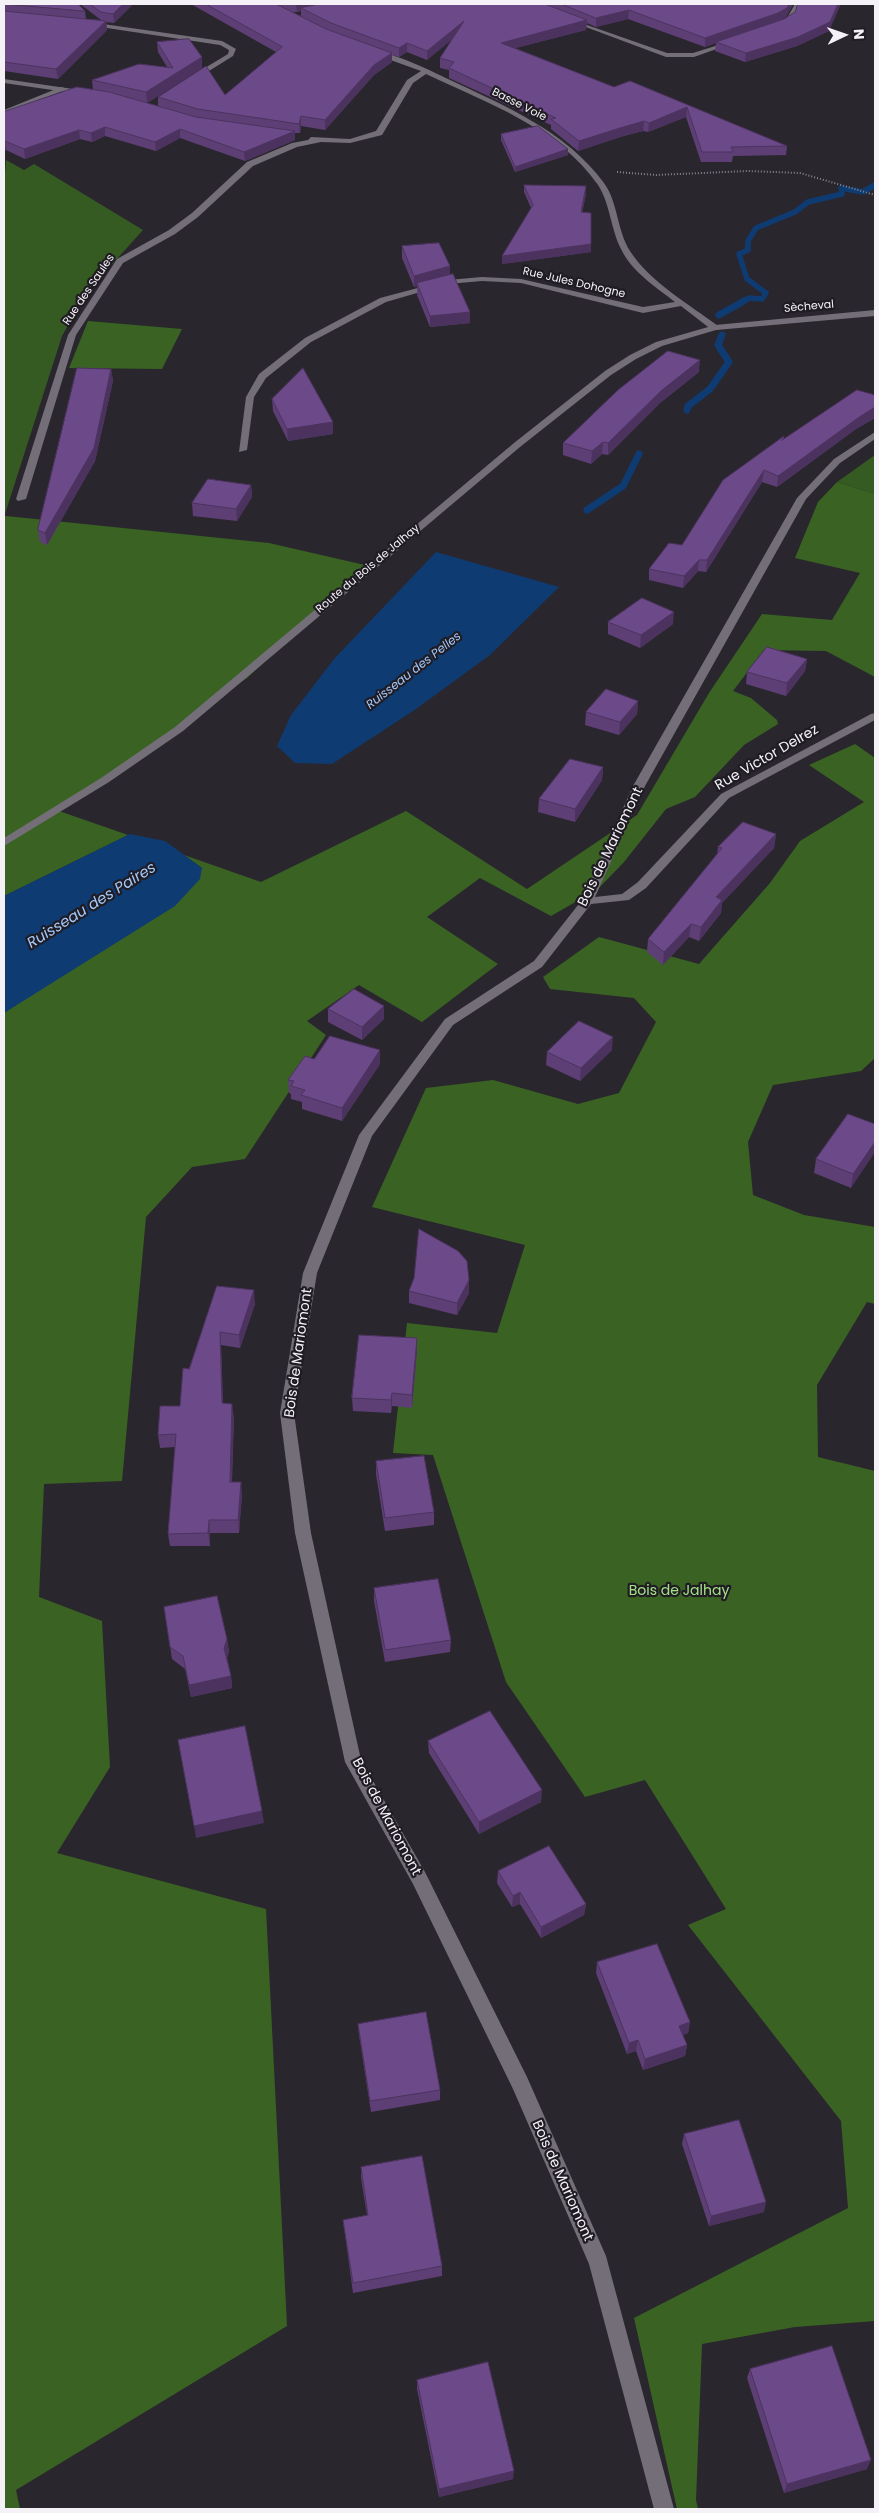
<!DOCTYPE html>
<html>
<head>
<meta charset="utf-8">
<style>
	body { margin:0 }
	#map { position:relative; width:879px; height:2513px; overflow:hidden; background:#2a262e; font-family:Poppins,sans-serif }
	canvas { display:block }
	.frame { position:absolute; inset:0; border:5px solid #f5f2f7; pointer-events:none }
	.north { position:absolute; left:819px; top:10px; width:50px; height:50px; -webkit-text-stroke:4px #201c24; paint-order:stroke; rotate:87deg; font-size:14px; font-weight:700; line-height:20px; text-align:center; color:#f5f2f7 }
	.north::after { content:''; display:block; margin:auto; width:18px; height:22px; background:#f5f2f7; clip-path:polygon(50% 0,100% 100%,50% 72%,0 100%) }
</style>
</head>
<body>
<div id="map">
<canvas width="879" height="2513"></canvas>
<div class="frame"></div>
<div class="north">N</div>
</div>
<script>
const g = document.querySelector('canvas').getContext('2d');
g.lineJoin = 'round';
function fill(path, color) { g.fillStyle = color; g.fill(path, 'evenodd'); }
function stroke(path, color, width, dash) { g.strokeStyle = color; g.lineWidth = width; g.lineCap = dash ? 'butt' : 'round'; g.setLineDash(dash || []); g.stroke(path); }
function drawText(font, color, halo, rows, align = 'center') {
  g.font = font + ' Poppins,sans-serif'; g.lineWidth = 4.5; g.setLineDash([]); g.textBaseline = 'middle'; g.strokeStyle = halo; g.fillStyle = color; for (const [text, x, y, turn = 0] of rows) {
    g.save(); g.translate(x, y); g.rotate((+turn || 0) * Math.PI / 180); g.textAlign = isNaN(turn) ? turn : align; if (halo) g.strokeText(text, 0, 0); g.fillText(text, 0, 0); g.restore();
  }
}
fill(new Path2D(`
	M6 160 24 170 34 164 143 230 87 292 62 336 4 517V188Z
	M875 455V494L837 482Z`), '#365b22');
fill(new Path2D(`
	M88 321 182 329 162 369 69 368Z
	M837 482 875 494V677L826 651 764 650 733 691 751 698 777 720 778 724 744 745 695 797 666 809 624 862 598 889 551 916 480 878 427 917 498 964 422 1022 359 985 307 1021 326 1035 245 1159 192 1167 146 1217 122 1481 44 1484 39 1597 102 1621 110 1767 57 1853 266 1909 287 2326 16 2490 20 2509H4V1013L63 974 202 868 184 855 261 882 406 811 527 889 637 815 709 693 762 614 832 620 860 573 795 558 818 502Z
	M6 516 269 543 369 566 247 678 59 811 128 835 4 896V517Z
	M855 744 875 758V1058L861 1071 773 1085 748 1142 753 1195 804 1215 875 1227V1304L867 1302 817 1385 818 1457 875 1471V2321L795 2327 702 2344 696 2500 698 2509H677L634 2318 848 2208 841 2121 688 1925 726 1909 645 1780 585 1797 506 1682 433 1455 393 1453 407 1323 497 1333 525 1245 372 1207 426 1088 493 1080 578 1104 619 1093 656 1022 634 998 550 989 543 977 599 937 699 964 770 883 800 841 864 802 809 765Z`), '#3a6323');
fill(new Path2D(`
	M436 552 559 587 490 655 416 709 332 764 295 763 277 746 291 715 334 659Z
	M130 834 165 841 202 868 200 879 175 906 4 1013V896Z`), '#0e3c72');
stroke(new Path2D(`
	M741 302 749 298 762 299 766 293 747 279 739 254 748 250V241L756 228 795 212 808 202 842 194 841 188 863 192 875 185`), '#0e3c72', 5.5);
stroke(new Path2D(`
	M719 315 744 301
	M687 410 688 406 710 389 729 362 718 345 722 335
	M587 510 623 486 639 454`), '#0e3c72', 7);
stroke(new Path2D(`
	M617 172 656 175 748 171 800 173 875 195`), '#8a868d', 2, [1, 2]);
fill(new Path2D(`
	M61 87 68 89 4 114V110Z`), '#736e77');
fill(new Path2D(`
	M795 4H801C796 14 792 26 780 25V23L787 18Z
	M567 18 667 53H693L731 41 736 42 694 57H666L567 20Z
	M89 22 222 41 236 49 233 56 193 81 190 77 228 54 229 50 220 45 87 25Z
	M374 52C388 50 433 72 448 79 505 106 566 131 604 183 618 202 617 231 630 251 649 281 690 305 718 326V330H712L681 306 643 313 521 283 482 281 448 284 386 302 311 342 266 378 254 397 247 450 239 452 246 397 259 374 305 338 380 298 448 280 482 277 521 279 643 307 675 302C656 287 632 272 621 249 611 230 610 203 598 185 559 128 485 102 426 74L413 83 382 135 350 143 321 142 297 147 253 166 198 217 175 234 123 263 76 335 26 499 18 501 16 499 68 335 117 259 169 230 192 213 247 162 292 143 308 140 311 137 350 139 376 131 407 80 421 71 374 54Z
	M4 79 87 91 91 93 87 95 4 83Z
	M875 432V439L840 463 806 499 645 786 595 897 622 894 638 882 721 794 871 714 875 713V720L729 798 646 888 629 900 591 904 542 967 453 1025 372 1136 317 1273 294 1413 311 1533 361 1760 425 1872 527 2077 606 2256 674 2509H654L589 2264 513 2089 413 1884 345 1762 295 1533 280 1413 303 1273 359 1135 445 1019 534 961 582 900 633 786 797 498 834 459Z`), '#736e77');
fill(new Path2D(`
	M875 310V316L716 330 662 346 636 359 611 375 520 447 183 731 109 782 4 846V838L101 778 175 727 514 443 605 371 630 355 656 342 715 325Z`), '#736e77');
fill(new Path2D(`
	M4 4 85 11 86 19 101 20 80 4H133L114 23 106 22 107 30 58 79 4 71Z
	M191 4H793L786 17 782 19 829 31 797 46 745 62 715 51 716 43 705 47 628 19 596 27 587 23 586 30 515 48 614 87 630 81 787 146 786 155 733 156 732 162H701L686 117 648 132 643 131 620 137 578 151 551 129V125L449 78V70L440 68V58L452 39 427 60 407 52 399 57 392 55V62L374 75 325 130 301 126 300 133H295V140L245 161 180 138 156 151 105 136 92 142 80 139 25 159 6 150 4 151V112L93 90 92 80 167 67 158 52 157 42 202 57V68L147 103 158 106V97L225 95 276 52ZM301 11V16L292 12H297Z
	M501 134 568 155 515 172 501 140Z
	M524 185 586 186V194L582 212 591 252 502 264V256L531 208 524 192Z
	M402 246 450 266V275L470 323 430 327 417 295V286L414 287 402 258Z
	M111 369 113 381 95 461 47 545 40 542 38 530Z
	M699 372 660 403 608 455 602 454 591 464 563 455V443Z
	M875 395V418L856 429 777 487 762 482 706 572 698 571 683 588 649 580V569L682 545 784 436V439Z
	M272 399 333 434 288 441 273 411Z
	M251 485 252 497 237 521 193 516 192 503Z
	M608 622 673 624 640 648 608 634Z
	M807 659 805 671 786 696 746 684 747 672Z
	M638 701 637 714 619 735 585 725 586 712Z
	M603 767 602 780 575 822 538 812 539 799Z
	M776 834 774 848 722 903 721 913 699 941 689 937 663 965 647 952 648 939 717 854 718 847Z
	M328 1009 384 1019 362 1040 328 1022Z
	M612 1050 580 1081 546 1065 547 1052Z
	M314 1059 380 1064 342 1121 302 1109V1102L291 1099V1094L289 1093 288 1080Z
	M875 1124 851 1188 814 1173 816 1159Z
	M469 1280V1293L457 1315 409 1303V1291Z
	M217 1286 255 1304 240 1348 221 1345 223 1403 234 1417 232 1482 242 1494 239 1533H210V1546H170L168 1534 175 1447 160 1448 158 1435 180 1406 189 1369Z
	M417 1338V1351L412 1408 392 1406 391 1413 353 1411 352 1398Z
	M376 1461 434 1512V1525L385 1531 376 1474Z
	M374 1588 451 1640 450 1652 385 1662 374 1601Z
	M164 1607 227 1639 229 1652 227 1658 231 1676 232 1688 191 1697 185 1669 172 1659Z
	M428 1741 541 1802 479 1834 429 1753Z
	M498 1871 586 1904 584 1915 541 1938 520 1904 512 1907 497 1883Z
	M597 1962 690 2022 688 2033 683 2035 687 2045 685 2056 643 2070 636 2051 627 2054 596 1973Z
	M358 2024 440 2090V2100L371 2112 359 2035Z
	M684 2134 764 2212 709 2226 682 2144Z
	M361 2167 442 2266V2276L353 2293 343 2220 367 2215 361 2178Z
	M750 2369 867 2469 784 2493 747 2378Z
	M417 2380 513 2479 439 2497 417 2389Z`), '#5d3f75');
fill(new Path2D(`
	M123 4H133L114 23 113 14Z
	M296 4H338L301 8V11L297 12Z
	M789 4H793L786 17 777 22 716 42V43L705 47V38Z
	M838 4H841L829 31 797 46 745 62 746 53Z
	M629 10 628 19 596 27V18Z
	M587 20 586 30 501 52V43Z
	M106 21 107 30 58 79 56 69Z
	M464 21V30L427 60V51Z
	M407 43V52L399 57V48Z
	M392 53V62L374 75 325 130V120L374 65Z
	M202 57V68L147 103 146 92Z
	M687 107 686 117 648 132 649 123Z
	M301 116V126L300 133 299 124Z
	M644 121 643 131 620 137 578 151 579 141 620 128Z
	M105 127V136L92 142 91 133Z
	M180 129V138L156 151 155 142Z
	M79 130 80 139 25 159 24 149Z
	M295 131V140L245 161 244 152Z
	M4 141H5L6 150 4 151Z
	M568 149V155L515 172V167Z
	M586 186V194L581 220V212Z
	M591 244V252L502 264V256Z
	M450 266V278L417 283V286L414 287V276Z
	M470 312V323L430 327V316Z
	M700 360 699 372 660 403 608 455V443L661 391Z
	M111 369 113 381 95 461 47 545 45 533Z
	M875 407V418L856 429 777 487 778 476 858 418Z
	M333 422V434L288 441 287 429Z
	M603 442 602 454 591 464 592 451Z
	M764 470 762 482 706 572 707 560Z
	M251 485 252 497 237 521 236 509Z
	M699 560 698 571 683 588 684 576Z
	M674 612 673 624 640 648 641 635Z
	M807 659 805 671 786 696 787 683Z
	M638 701 637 714 619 735 620 722Z
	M603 767 602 780 575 822V809Z
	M776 834 774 848 722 903 721 913 699 941 701 927 716 897Z
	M691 924 689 937 663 965 664 952Z
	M384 1006V1019L362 1040V1027Z
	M613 1037 612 1050 580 1081 581 1068Z
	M380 1050V1064L342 1121V1108Z
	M875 1142V1152L851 1188 853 1174Z
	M469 1280V1293L457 1315V1303Z
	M254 1290 255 1304 240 1348 239 1335Z
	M220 1332 221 1345 223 1416 222 1403Z
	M417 1338V1351L412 1408V1395Z
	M392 1393V1406L391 1413V1400Z
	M232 1404 234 1417 231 1495 230 1482Z
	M241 1482 242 1494 239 1533 238 1520Z
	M209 1520 210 1533V1546L208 1533Z
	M227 1639 229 1652 226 1661 224 1648Z
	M231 1676 232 1688 191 1697 189 1685Z
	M542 1790 541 1802 479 1834V1822Z
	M262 1811 264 1823 196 1838 194 1826Z
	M520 1892V1904L512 1907 513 1896Z
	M586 1904 584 1915 541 1938V1927Z
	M690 2022 688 2033 677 2037 679 2026Z
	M638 2040 636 2051 627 2054 629 2043Z
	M687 2045 685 2056 643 2070 645 2059Z
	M766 2202 764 2212 709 2226 711 2216Z
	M871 2460 867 2469 784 2493 787 2484Z
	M514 2471 513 2479 439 2497V2489Z`), '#4c335f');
const building = new Path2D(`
	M4 4H78L85 11Z
	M90 4H123L113 14 101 12Z
	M206 4H276L326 29 392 53 374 65 325 120 301 116 299 124 198 109 158 97 206 66 225 95 282 47Z
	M319 4H545L587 20 501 43 614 87 630 81 787 146 731 147 733 152H702L687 107 649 123 644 121 620 128 579 141 551 119 556 118 449 68 454 62 440 58 464 21 427 51 407 43 399 48 331 23 301 8Z
	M562 4H789L787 8 778 13 705 38 629 10 596 18Z
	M798 4H838L830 22 798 37 746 53 716 42 784 19 795 12Z
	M4 11 106 21 56 69 4 62Z
	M189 39 202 57 146 92 92 80 139 64 173 68 157 42Z
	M77 87 109 92 196 117 295 131 244 152 180 129 155 142 105 127 91 133 79 130 24 149 5 141H4V112Z
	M538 126 568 149 515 167 501 134Z
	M524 185 586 186 581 212 591 213V244L502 256 533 205Z
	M439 243 450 266 414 276 402 246Z
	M453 274 470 312 430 316 417 283Z
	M668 351 700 360 661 391 608 443 603 442 592 451 563 443 618 390Z
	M77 368 111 369 94 448 45 533 38 530Z
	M303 368 333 422 287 429 272 399Z
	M857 390 875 395V407L858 418 778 476 764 470 707 560H699L684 576 649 569 669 543 682 545 723 480 784 436 782 440Z
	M208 479 251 485 236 509 192 503Z
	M642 598 674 612 641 635 608 622Z
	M767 647 807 659 787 683 747 672Z
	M606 689 638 701 620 722 586 712Z
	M570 759 603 767 575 809 539 799Z
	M743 822 776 834 716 897 722 900 701 927 691 924 664 952 648 939 722 848 718 847Z
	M354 989 384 1006 362 1027 328 1009Z
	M579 1021 613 1037 581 1068 547 1052Z
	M330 1036 380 1050 342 1108 301 1095 305 1090 291 1086 294 1081 288 1080 305 1056 314 1059Z
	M848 1114 875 1124V1142L853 1174 816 1159Z
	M419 1229 458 1251 467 1261 469 1280 457 1303 409 1291 414 1278Z
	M217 1286 254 1290 239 1335 220 1332 222 1403 232 1404 230 1482H241L238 1520H209L208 1533 168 1534 176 1434 158 1435 160 1406H180L183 1368 189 1369Z
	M359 1335 417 1338 412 1395 392 1393 391 1400 352 1398Z
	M424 1456 434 1512 385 1518 376 1461Z
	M438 1579 451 1640 385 1650 374 1588Z
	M217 1596 227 1639 224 1648 231 1676 189 1685 183 1656 170 1647 164 1607Z
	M490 1711 542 1790 479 1822 428 1741Z
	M245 1726 262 1811 194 1826 178 1740Z
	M549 1846 586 1904 541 1927 520 1892 513 1896 498 1871Z
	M657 1944 690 2022 679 2026 687 2045 645 2059 638 2040 629 2043 597 1962Z
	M426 2012 440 2090 370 2101 358 2024Z
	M739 2120 766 2202 711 2216 684 2134Z
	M422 2156 442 2266 353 2283 343 2220 368 2215 361 2167Z
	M832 2346 871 2460 787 2484 750 2369Z
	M488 2362 514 2471 439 2489 417 2380Z`);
fill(building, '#6c4988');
stroke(building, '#4c335f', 1);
drawText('11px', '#f5f2f7', '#201c24', [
	["Basse Voie",519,105,27],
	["Rue Jules Dohogne",574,283,13],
	["Rue des Saules",89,290,-56],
	["Sècheval",809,307,-5],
	["Route du Bois de Jalhay",368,569,-40]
]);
drawText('italic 12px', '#a3c9fb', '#201c24', [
	["Ruisseau des Pelles",414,671,-38]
]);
drawText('14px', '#f5f2f7', '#201c24', [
	["Rue Victor Delrez",767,758,-30],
	["Bois de Mariomont",611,847,-64],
	["Bois de Mariomont",299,1353,-82],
	["Bois de Mariomont",386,1817,62],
	["Bois de Mariomont",562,2181,66]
]);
drawText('14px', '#a4e186', '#201c24', [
	["Bois de Jalhay",679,1591]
]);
drawText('italic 15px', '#a3c9fb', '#201c24', [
	["Ruisseau des Paires",92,906,-32]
]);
</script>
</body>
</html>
